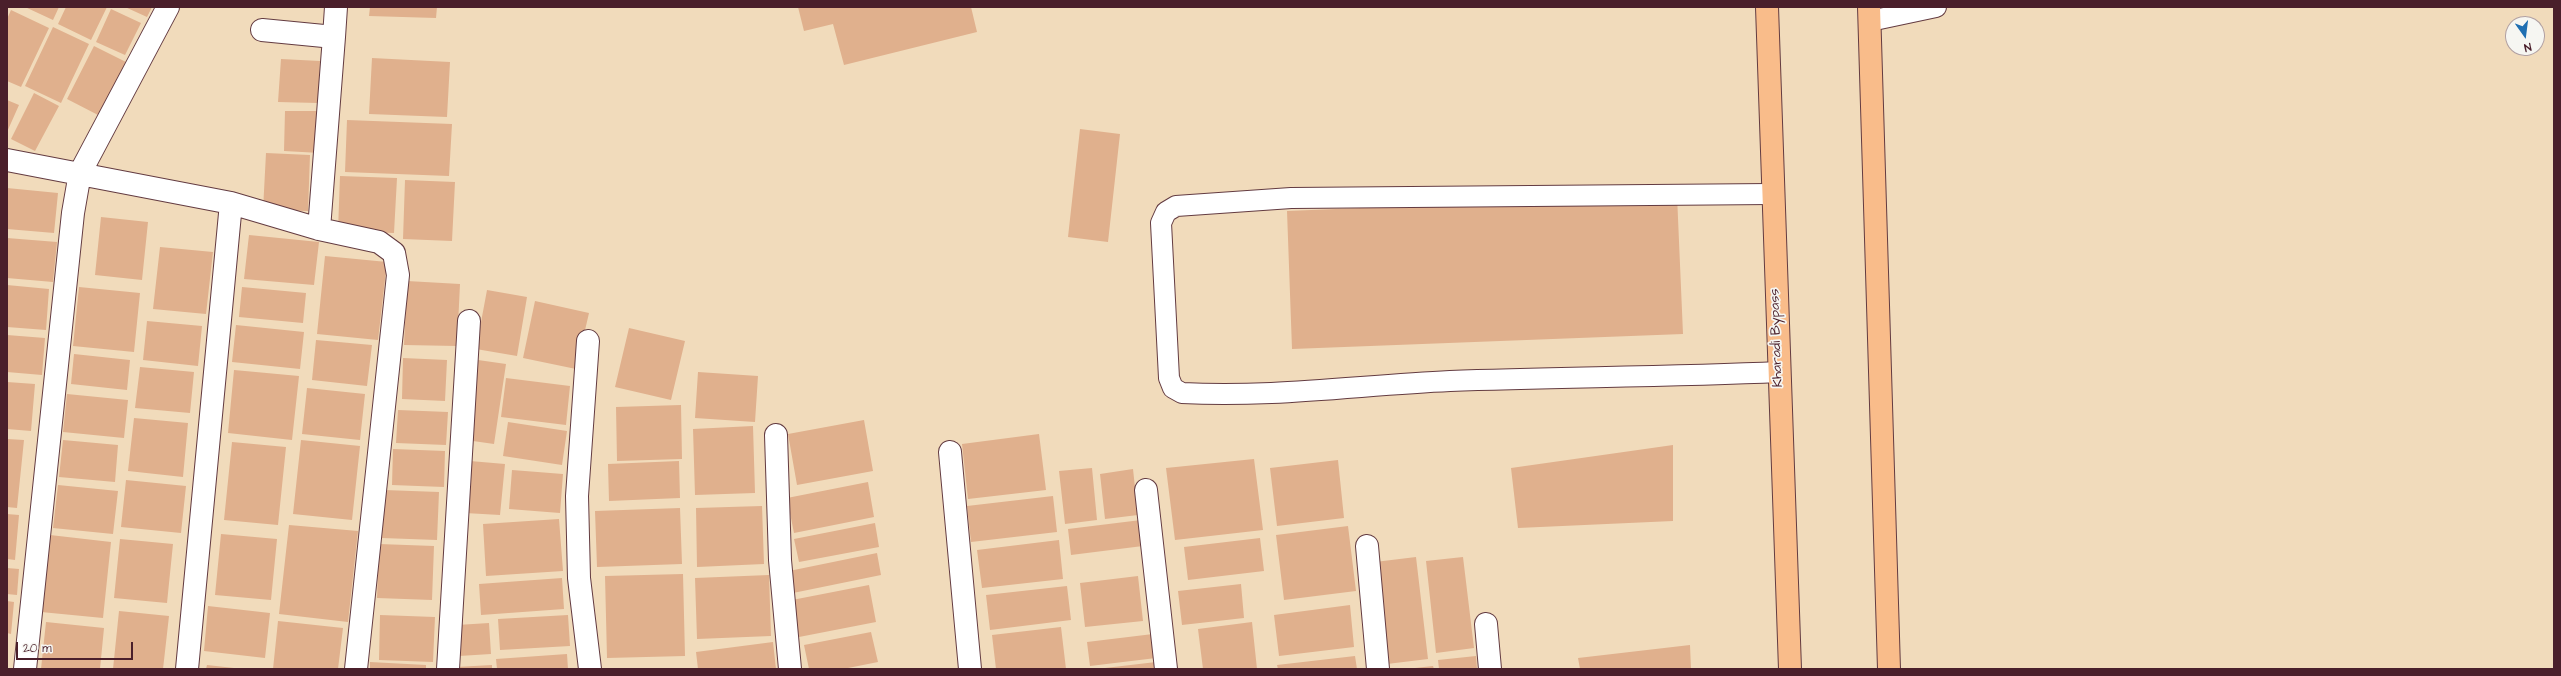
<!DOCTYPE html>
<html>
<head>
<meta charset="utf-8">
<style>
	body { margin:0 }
	#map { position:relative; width:2561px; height:676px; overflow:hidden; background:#f1dbbb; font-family:"Architects Daughter",sans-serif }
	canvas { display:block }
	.frame { position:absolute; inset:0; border:8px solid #4a1f2b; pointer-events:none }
	.north { position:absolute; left:2505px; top:16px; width:40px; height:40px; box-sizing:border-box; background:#f6f6f2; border:1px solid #b1a0a2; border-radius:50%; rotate:166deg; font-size:11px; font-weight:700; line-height:16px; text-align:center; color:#4a1f2b }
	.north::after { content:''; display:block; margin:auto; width:14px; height:18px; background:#1f6fb2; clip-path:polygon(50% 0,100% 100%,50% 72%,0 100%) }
	.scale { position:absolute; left:16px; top:642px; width:117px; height:18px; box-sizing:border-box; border:2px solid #4a1f2b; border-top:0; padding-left:5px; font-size:12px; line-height:14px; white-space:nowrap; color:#4a1f2b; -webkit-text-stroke:3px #f6f6f2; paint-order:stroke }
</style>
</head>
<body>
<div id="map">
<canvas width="2561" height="676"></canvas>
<div class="frame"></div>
<div class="north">N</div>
<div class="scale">20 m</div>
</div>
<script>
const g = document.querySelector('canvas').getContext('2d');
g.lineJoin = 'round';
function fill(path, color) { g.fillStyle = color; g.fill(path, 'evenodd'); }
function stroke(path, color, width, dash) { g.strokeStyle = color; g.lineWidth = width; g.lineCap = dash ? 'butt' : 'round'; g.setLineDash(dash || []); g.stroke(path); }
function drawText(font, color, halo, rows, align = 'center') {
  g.font = font + ' "Architects Daughter",sans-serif'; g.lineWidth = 3.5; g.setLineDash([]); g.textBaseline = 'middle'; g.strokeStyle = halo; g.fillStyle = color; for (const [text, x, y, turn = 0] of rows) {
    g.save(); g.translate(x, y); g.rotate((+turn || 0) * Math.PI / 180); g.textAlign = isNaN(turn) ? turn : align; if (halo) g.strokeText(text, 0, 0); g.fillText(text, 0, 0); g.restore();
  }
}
fill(new Path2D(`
	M25 7H59L53 20Z
	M66 7H107L91 40 58 24Z
	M125 7H152L147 17Z
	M370 7H437L436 18 369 16Z
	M798 7H971L977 32 844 65 833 24 804 31Z
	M111 9 141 23 125 55 96 42Z
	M11 10 49 28 21 87 7 81V19Z
	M53 27 89 44 61 103 25 86Z
	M94 46 128 63 100 116 67 99Z
	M372 58 450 62 447 117 369 114Z
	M281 59 320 61 318 103 278 102Z
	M34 93 59 106 35 151 11 139Z
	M7 100 19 105 7 132Z
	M285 111H322L320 153 284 151Z
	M347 120 452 124 449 176 345 172Z
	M1080 129 1120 134 1108 242 1068 237Z
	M266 153 310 155 308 211 263 210Z
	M340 176 397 178 394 233 338 231Z
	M405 180 455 182 452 241 403 239Z
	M7 188 58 193 54 233 7 229Z
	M1677 195 1683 334 1292 349 1287 211Z
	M101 217 148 222 142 280 95 275Z
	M249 235 319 242 314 285 244 279Z
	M7 238 57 242 53 282 7 278Z
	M160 247 213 252 206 314 153 309Z
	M325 256 387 262 378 340 317 334Z
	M407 281 460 284 457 346 404 345Z
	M7 285 49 289 46 330 7 327Z
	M79 287 140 293 134 352 73 346Z
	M242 287 306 293 303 323 239 317Z
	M487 290 527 297 517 356 476 349Z
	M535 301 589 313 576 369 523 358Z
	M147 321 202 326 198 366 143 360Z
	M236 325 304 332 300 369 232 362Z
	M629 328 685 341 671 400 615 387Z
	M7 335 45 338 42 375 7 372Z
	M316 340 372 345 367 386 312 380Z
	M74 354 130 360 127 390 71 384Z
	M403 358 447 360 445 401 402 399Z
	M478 360 506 364 494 444 466 440Z
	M140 367 194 372 190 413 135 408Z
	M234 370 299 376 292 440 228 433Z
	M698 372 758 376 755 422 695 418Z
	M506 378 570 386 566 425 501 417Z
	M7 382 35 384 31 431 7 429Z
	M307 388 365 394 360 440 302 434Z
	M67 394 128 400 124 438 63 432Z
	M681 405 682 459 617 461 616 407Z
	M398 410 448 412 446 445 396 443Z
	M134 418 188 423 183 477 128 471Z
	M864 420 873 471 797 485 788 434Z
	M508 422 567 431 562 465 503 456Z
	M753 426 755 493 695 495 693 429Z
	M1039 434 1046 490 968 499 962 444Z
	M7 439 24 440 17 508 7 507Z
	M63 440 118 445 115 482 59 477Z
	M301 440 360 446 352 520 293 514Z
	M232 442 286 447 278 525 224 520Z
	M1673 445V521L1518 528 1511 468Z
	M393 449 445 451 444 487 392 485Z
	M1254 459 1263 530 1175 540 1166 468Z
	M1338 460 1344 518 1277 526 1270 468Z
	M470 461 505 464 500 515 465 513Z
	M679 461 680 498 609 501 608 464Z
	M1092 468 1097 520 1065 524 1059 471Z
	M1133 469 1138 515 1105 519 1100 474Z
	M512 470 563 474 560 513 509 509Z
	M126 480 186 486 181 533 121 527Z
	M868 482 874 517 794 533 787 498Z
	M58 485 118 491 113 534 53 528Z
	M384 490 439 492 437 540 382 538Z
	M1053 496 1057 532 971 542 967 506Z
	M762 506 764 564 697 567 696 508Z
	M680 508 682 564 597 567 595 511Z
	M7 514 19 515 15 560 7 559Z
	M559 519 563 571 486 576 483 524Z
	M1141 520 1143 546 1071 555 1068 529Z
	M875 523 879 547 799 562 794 539Z
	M289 525 358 531 348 622 279 614Z
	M1348 526 1356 591 1284 600 1276 535Z
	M221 534 277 539 271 600 215 595Z
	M50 535 111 542 103 618 41 612Z
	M1260 538 1264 571 1188 580 1184 547Z
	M120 539 173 544 167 603 114 598Z
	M1059 540 1063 579 982 588 977 550Z
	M379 544 434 546 432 600 377 598Z
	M877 553 881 575 793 593 789 571Z
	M1416 557 1428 659 1387 664 1375 562Z
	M1463 557 1474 648 1436 653 1426 561Z
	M7 568 19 569 17 595 7 594Z
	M683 574 685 656 607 658 605 576Z
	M769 575 771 636 697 639 695 578Z
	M1138 576 1143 621 1085 627 1080 583Z
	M562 578 564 609 481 615 479 584Z
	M1241 584 1244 618 1182 625 1178 591Z
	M869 585 876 622 799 637 792 600Z
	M1067 586 1071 620 990 630 986 595Z
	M7 601 14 602 11 634 7 633Z
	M1350 605 1354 647 1279 656 1274 615Z
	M208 606 270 613 265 658 204 651Z
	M119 611 169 616 163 669H113Z
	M380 615 435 617 433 662 379 660Z
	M568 615 570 646 500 650 498 619Z
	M278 621 343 628 338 669H273Z
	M46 622 104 628 100 669H41Z
	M1252 622 1257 669H1203L1198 629Z
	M489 623 491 654 459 656 457 625Z
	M1061 627 1066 669H996L992 635Z
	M871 632 878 662 843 669H809L804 645Z
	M1153 634 1156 658 1090 666 1087 642Z
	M773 642 776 669H698L696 652Z
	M1690 645 1691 669H1580L1578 658Z
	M567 654 568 669H497L496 659Z
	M1355 656 1357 669H1278L1277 665Z
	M1476 656 1477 669H1439L1438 660Z
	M370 662 426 665V669H370Z
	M1156 662 1157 669H1105V668Z
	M207 665 234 668V669H206Z
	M492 665V669H456V667Z
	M1433 666 1434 669H1415V668Z`), '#e0b08d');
const lane = new Path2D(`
	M1870 21 1936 7
	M1771 194 1291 198 1176 206 1166 212 1161 223 1169 378 1173 388 1182 393C1271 398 1361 385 1450 381 1559 377 1669 377 1779 372`);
const street = new Path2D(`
	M262 30 334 37 319 229
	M334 37 336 7
	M7 160 231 203 319 229 379 242 394 253 398 275 356 669
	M588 341 577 496 579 578 590 669
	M776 435 780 560 790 669
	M950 452 970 669
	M1146 490 1166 669
	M1367 546 1378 669
	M1486 624 1490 669
	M25 669 73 213 80 173 168 7
	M187 669 231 203
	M448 669 469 321`);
const highway = new Path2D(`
	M1767 7 1790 669
	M1869 7 1889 669`);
stroke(lane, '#633b41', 22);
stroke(street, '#633b41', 24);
stroke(highway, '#633b41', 24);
stroke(lane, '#fff', 20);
stroke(street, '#fff', 22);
stroke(highway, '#f9bc8a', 22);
drawText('14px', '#4a1f2b', '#f6f6f2', [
	["Kharadi Bypass",1777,338,-92]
]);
</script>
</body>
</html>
